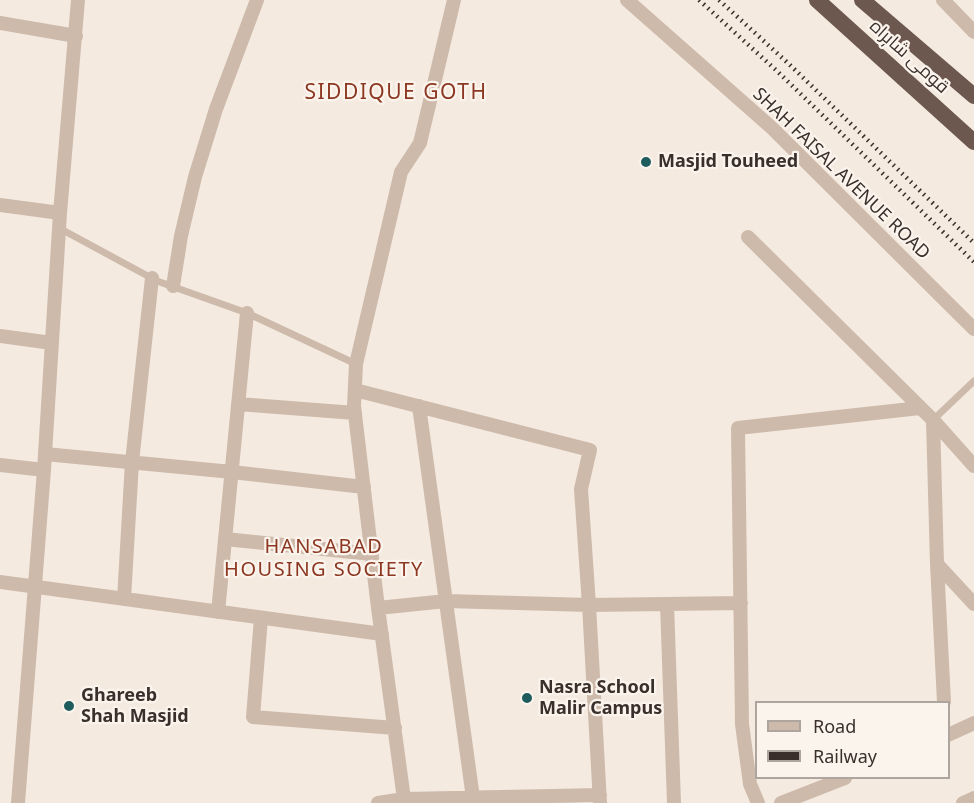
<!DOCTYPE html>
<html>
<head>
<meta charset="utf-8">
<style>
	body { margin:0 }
	#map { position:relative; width:974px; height:803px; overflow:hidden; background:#f4eae0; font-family:"Noto Sans",sans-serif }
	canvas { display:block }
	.legend { position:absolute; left:755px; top:701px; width:195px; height:78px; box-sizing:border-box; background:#fbf4ed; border:2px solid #aea59f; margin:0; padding:8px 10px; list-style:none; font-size:18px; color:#3b2f2b }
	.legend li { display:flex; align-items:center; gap:12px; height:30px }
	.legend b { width:30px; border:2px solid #aea59f }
</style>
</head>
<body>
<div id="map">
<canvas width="974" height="803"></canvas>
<ul class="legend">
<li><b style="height:8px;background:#cdbaab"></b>Road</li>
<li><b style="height:8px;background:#3b2f2b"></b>Railway</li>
</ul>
</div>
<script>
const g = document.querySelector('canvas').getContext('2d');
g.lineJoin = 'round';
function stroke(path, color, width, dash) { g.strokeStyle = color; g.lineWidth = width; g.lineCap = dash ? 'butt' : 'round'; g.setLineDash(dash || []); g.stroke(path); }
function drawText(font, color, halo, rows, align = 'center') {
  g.font = font + ' "Noto Sans",Cairo,sans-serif'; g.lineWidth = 4.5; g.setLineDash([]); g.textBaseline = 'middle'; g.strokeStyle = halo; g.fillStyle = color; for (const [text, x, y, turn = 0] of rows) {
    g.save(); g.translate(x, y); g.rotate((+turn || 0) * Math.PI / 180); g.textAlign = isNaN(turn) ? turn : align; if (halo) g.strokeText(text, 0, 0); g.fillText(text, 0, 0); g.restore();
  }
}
stroke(new Path2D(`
	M59 228 157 281 247 313 356 364
	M933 420 974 381`), '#cdbaab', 7);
stroke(new Path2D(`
	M627 0 772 128 974 329
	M943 0 974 32
	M0 23 76 36
	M0 205 60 213
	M748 237 933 420 974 466
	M173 286 181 236 195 177 216 109 257 0
	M0 336 52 343
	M355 390 590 450 581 489 589 605 600 803
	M238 404 355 413
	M419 406 473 798
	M933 420 937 564 944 702
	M45 454 232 472 364 487
	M0 465 44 470
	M225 539 372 554
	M937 564 974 604
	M0 582 382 634
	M124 599 132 462 152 278
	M667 604 674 803
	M378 608 446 601 589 605 741 603
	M218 612 247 313
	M261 618 253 717 395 728
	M948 735 974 723
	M404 799 600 795
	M18 803 44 470 60 213 78 0
	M378 803 404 799 378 608 354 406 356 364 401 172 420 143 454 0
	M758 803 750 784 742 724 738 428 920 408
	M781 803 845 778
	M963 803 974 798`), '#cdbaab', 14);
stroke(new Path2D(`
	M817 0 974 142
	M862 0 974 96`), '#6c584e', 16);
stroke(new Path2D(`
	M699 0 777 71 974 262
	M719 0 790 65 974 243`), '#3b2f2b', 4.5, [1.5, 4.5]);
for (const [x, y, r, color] of [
	[646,162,6,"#1e5c5e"],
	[527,698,6,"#1e5c5e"],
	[69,706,6,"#1e5c5e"]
]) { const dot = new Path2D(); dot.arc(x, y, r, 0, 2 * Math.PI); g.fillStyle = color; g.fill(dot); stroke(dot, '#fbf4ed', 2); }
drawText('18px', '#3b2f2b', '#fbf4ed', [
	["قومی شاہراہ",909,57,42],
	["SHAH FAISAL AVENUE ROAD",841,174,44]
]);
drawText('bold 18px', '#3b2f2b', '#fbf4ed', [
	["Masjid Touheed",658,162],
	["Nasra School",539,688],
	["Malir Campus",539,709],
	["Ghareeb",81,696],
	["Shah Masjid",81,717]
], 'left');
g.letterSpacing = '1.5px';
drawText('20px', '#8c3721', '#fbf4ed', [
	["HANSABAD",324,547],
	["HOUSING SOCIETY",324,570]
]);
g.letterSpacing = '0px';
g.letterSpacing = '1.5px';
drawText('21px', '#8c3721', '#fbf4ed', [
	["SIDDIQUE GOTH",396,93]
]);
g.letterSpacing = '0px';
</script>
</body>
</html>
